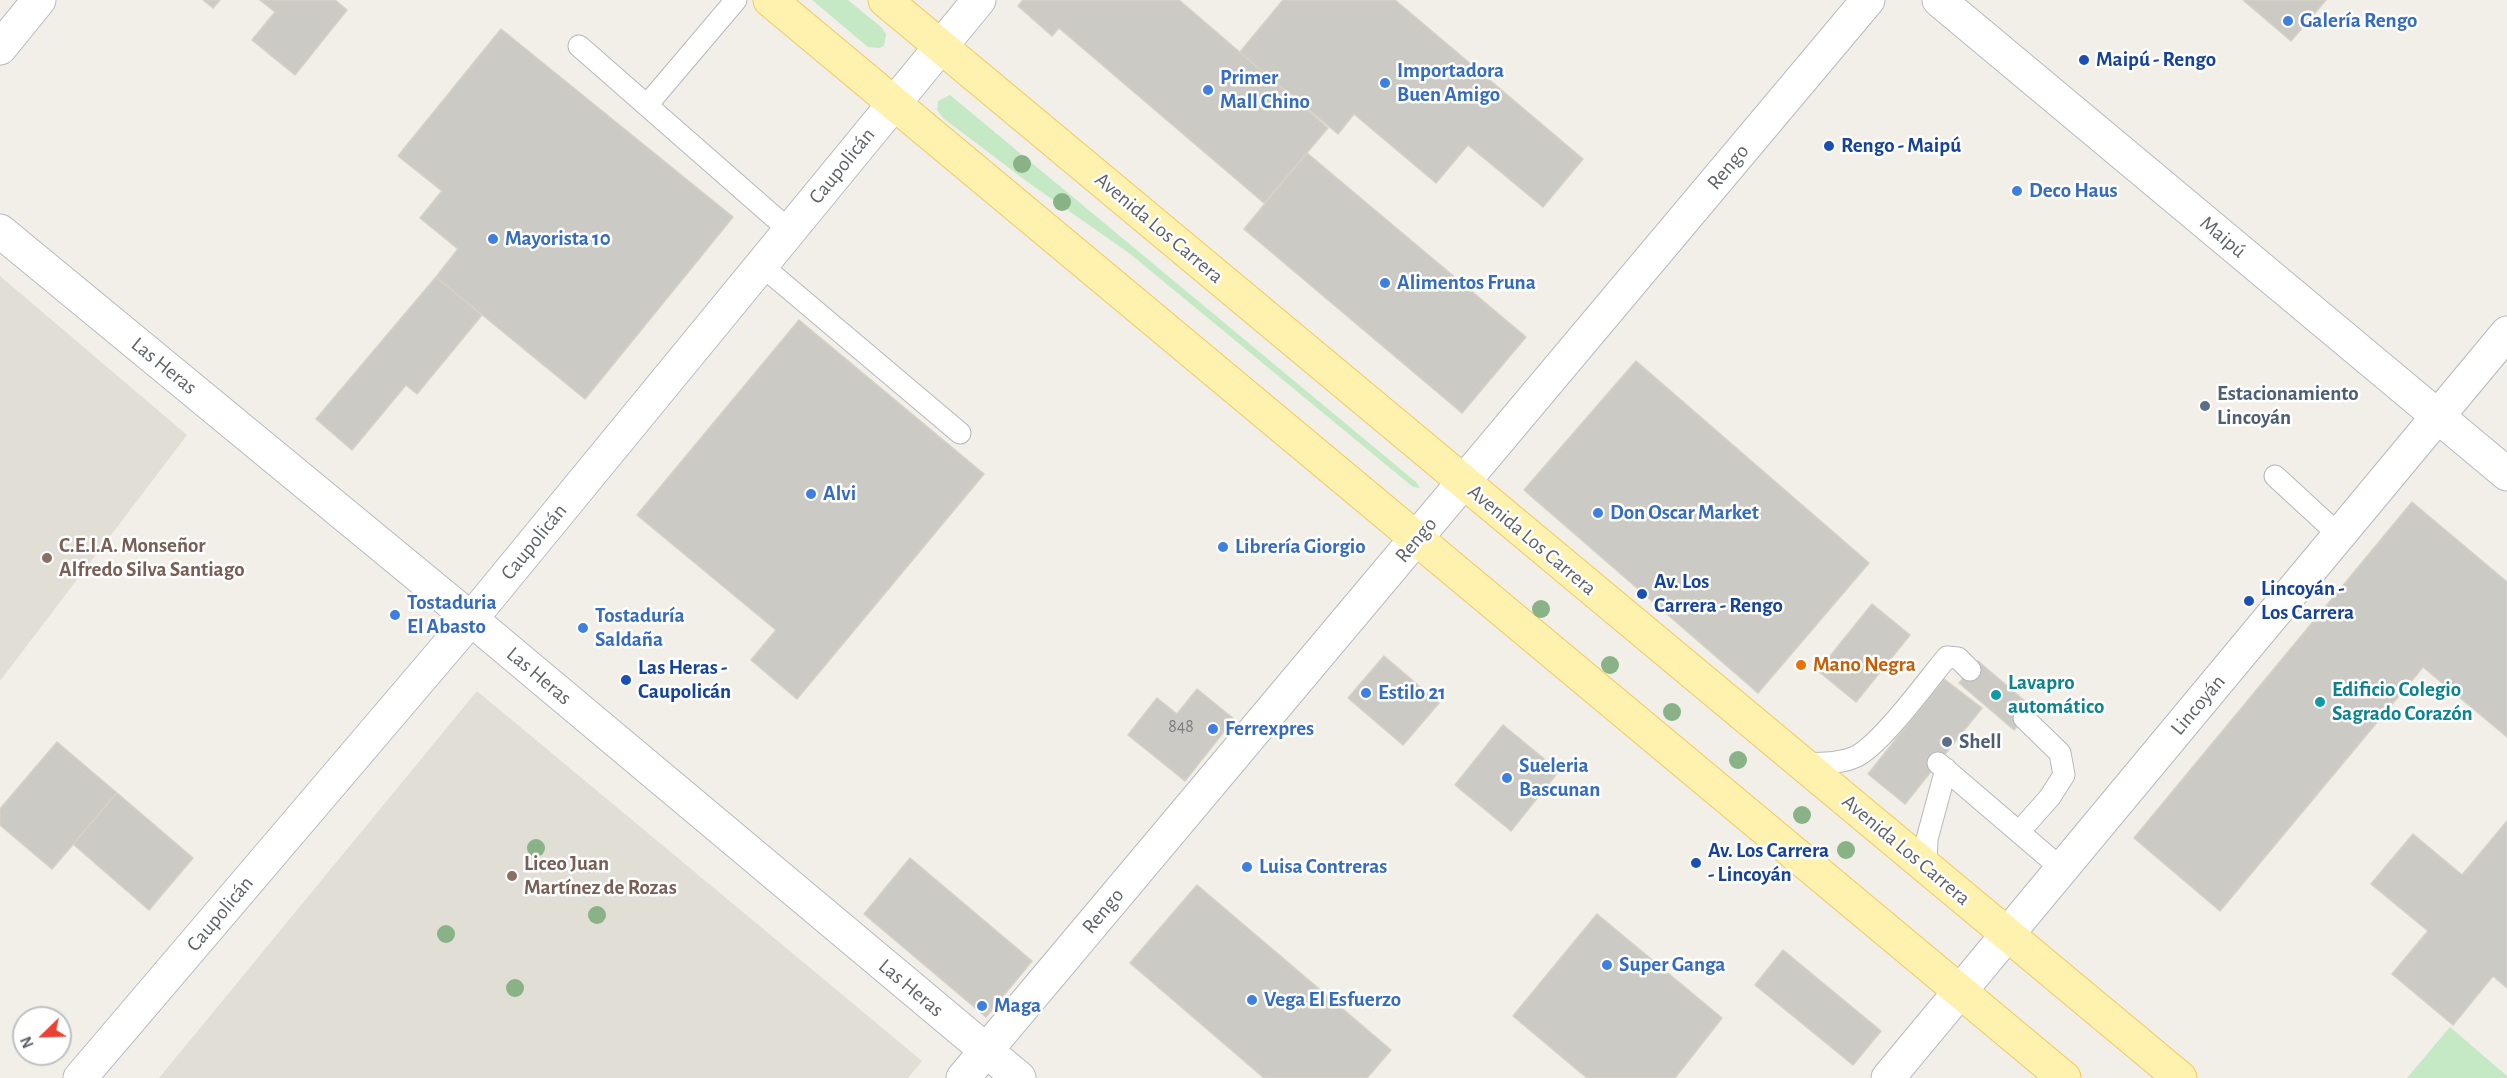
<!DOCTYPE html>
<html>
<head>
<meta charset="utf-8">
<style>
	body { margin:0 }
	#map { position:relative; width:2507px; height:1078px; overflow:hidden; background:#f1efe8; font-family:"Alegreya Sans",sans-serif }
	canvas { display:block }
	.north { position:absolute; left:12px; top:1006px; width:60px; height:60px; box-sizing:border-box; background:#fff; border:2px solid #bfc1c3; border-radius:50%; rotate:247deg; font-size:16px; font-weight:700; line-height:24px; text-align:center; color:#5f6368 }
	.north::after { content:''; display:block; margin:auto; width:21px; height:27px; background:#ea4335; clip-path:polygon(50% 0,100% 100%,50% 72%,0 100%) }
</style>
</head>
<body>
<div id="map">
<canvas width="2507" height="1078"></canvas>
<div class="north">N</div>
</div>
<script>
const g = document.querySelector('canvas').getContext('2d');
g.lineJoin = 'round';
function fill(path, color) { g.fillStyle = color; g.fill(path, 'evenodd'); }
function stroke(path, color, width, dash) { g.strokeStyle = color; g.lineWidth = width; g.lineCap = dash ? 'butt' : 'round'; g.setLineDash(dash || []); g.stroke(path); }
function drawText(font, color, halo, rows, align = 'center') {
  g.font = font + ' "Alegreya Sans",sans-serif'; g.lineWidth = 5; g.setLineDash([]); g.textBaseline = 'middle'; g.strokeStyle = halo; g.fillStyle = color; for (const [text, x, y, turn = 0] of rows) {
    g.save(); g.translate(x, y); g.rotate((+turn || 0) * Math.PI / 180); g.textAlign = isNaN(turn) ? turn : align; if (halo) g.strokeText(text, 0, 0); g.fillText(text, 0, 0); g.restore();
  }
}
fill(new Path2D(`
	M0 276 187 435 0 681Z
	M477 691 922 1061 908 1078H159Z`), '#e1ded6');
fill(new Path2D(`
	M812 0H848L881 27 886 34 884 46 879 48 868 47Z
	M950 95 1416 482 1420 488 1413 487 1129 253 1029 183 943 118 937 110 938 101Z
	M2450 1027 2507 1076V1078H2407Z`), '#c5e8c5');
const building = new Path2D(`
	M203 0H220L213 8Z
	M260 0H335L347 10 295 75 252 40 275 12Z
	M1023 0H1179L1328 128 1264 203 1059 28 1052 36 1018 6Z
	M1283 0H1395L1583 159 1543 207 1468 145 1436 183 1354 114 1338 134 1240 52Z
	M2243 0H2326L2291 41Z
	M501 29 733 217 585 399 436 277 458 249 420 218 442 191 398 156Z
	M1307 153 1526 337 1462 413 1244 229Z
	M436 277 482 315 417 394 406 385 352 450 316 419Z
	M799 320 984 474 797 699 751 660 776 630 637 515Z
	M1636 361 1869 563 1758 693 1524 490Z
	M2412 502 2507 582V737L2423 667 2220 911 2134 838Z
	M1872 604 1910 635 1856 702 1818 671Z
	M1384 656 1439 703 1403 745 1348 698Z
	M1978 661 2033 708 2014 730 1959 683Z
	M1944 679 1982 708 1905 804 1868 774Z
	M1197 689 1234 719 1185 781 1128 735 1157 698 1177 714Z
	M1503 725 1559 771 1511 831 1455 785Z
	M57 742 117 793 52 869 0 825V809Z
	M117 793 193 858 149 910 73 844Z
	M2507 821V988L2493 976 2453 1025 2392 974 2428 931 2371 884 2413 834 2462 875Z
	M910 858 1032 961 986 1017 864 914Z
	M1197 885 1391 1050 1367 1078H1264L1130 963Z
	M1597 914 1722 1018 1675 1078H1587L1513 1016Z
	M1783 950 1881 1031 1853 1065 1755 985Z`);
fill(building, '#cccac5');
stroke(building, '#d6d1c6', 1.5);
const lane = new Path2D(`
	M579 46 789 230
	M647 105 736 0
	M761 265 960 433
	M2275 476 2339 535
	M1938 763 2062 869
	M1804 764C1821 763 1839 764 1855 757 1880 746 1927 681 1947 657L1958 658 1970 670
	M2019 832 2050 797 2064 775 2060 753 2024 718
	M1926 866 1927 839 1946 769`);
const secondary = new Path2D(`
	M1939 0 2507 474
	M0 48 39 0
	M0 231 471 619 1019 1078
	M80 1078 471 619 979 0
	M963 1078 1868 0
	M1888 1078 2507 333`);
const primary = new Path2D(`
	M770 0 2064 1078
	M885 0 2180 1078`);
stroke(lane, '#b5b8bc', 23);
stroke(secondary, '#b6babf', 35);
stroke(primary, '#f2c960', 35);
stroke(lane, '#fff', 21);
stroke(secondary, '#fff', 33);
stroke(primary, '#fff2af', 33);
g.fillStyle = '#89b387';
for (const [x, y] of [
	[1022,164],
	[1062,202],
	[1541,609],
	[1610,665],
	[1672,712],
	[1738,760],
	[1802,815],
	[536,848],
	[1846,850],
	[597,915],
	[446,934],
	[515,988]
]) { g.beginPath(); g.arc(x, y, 9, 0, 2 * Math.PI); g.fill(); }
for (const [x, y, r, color] of [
	[2288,21,6,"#3f7fe0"],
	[2084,60,6,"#1a4fb4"],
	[1385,83,6,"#3f7fe0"],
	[1208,90,6,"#3f7fe0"],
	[1829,146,6,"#1a4fb4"],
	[2017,191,6,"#3f7fe0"],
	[493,239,6,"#3f7fe0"],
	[1385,283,6,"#3f7fe0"],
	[2205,406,6,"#5c6f8a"],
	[811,494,6,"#3f7fe0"],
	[1598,513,6,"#3f7fe0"],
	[1223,547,6,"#3f7fe0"],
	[47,558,6,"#8d6e63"],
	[1642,594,6,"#1a4fb4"],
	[2249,601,6,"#1a4fb4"],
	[395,615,6,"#3f7fe0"],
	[583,628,6,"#3f7fe0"],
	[1801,665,6,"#e8710a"],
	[626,680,6,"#1a4fb4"],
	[1366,693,6,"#3f7fe0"],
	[1996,695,6,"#0f9aa8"],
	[2320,702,6,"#0f9aa8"],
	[1213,729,6,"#3f7fe0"],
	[1947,742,6,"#5c6f8a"],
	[1507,778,6,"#3f7fe0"],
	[1696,863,6,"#1a4fb4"],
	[1247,867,6,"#3f7fe0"],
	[512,876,6,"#8d6e63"],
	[1607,965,6,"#3f7fe0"],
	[1252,1000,6,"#3f7fe0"],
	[982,1006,6,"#3f7fe0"]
]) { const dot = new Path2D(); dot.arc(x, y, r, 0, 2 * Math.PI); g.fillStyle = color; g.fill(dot); stroke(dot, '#fff', 2); }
drawText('18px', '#7a7d7f', null, [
	["848",1181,727]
]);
drawText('bold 21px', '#366cbe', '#fff', [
	["Galería Rengo",2300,21],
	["Importadora",1397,71],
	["Buen Amigo",1397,95],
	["Primer",1220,78],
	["Mall Chino",1220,102],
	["Deco Haus",2029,191],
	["Mayorista 10",505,239],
	["Alimentos Fruna",1397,283],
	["Alvi",823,494],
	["Don Oscar Market",1610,513],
	["Librería Giorgio",1235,547],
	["Tostaduria",407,603],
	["El Abasto",407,627],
	["Tostaduría",595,616],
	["Saldaña",595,640],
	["Estilo 21",1378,693],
	["Ferrexpres",1225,729],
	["Sueleria",1519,766],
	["Bascunan",1519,790],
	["Luisa Contreras",1259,867],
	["Super Ganga",1619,965],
	["Vega El Esfuerzo",1264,1000],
	["Maga",994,1006]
], 'left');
drawText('bold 21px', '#164399', '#fff', [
	["Maipú - Rengo",2096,60],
	["Rengo - Maipú",1841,146],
	["Av. Los",1654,582],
	["Carrera - Rengo",1654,606],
	["Lincoyán -",2261,589],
	["Los Carrera",2261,613],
	["Las Heras -",638,668],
	["Caupolicán",638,692],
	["Av. Los Carrera",1708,851],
	["- Lincoyán",1708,875]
], 'left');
drawText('21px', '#5f6368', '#fff', [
	["Caupolicán",842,166,-51],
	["Rengo",1728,167,-50],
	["Avenida Los Carrera",1159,228,40],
	["Maipú",2223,237,40],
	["Las Heras",164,366,39],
	["Rengo",1416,540,-50],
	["Avenida Los Carrera",1532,540,40],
	["Caupolicán",534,542,-51],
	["Las Heras",539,676,40],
	["Lincoyán",2198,705,-50],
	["Avenida Los Carrera",1906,850,40],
	["Rengo",1103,911,-50],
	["Caupolicán",220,914,-50],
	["Las Heras",911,988,40]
]);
drawText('bold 21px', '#4e5e75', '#fff', [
	["Estacionamiento",2217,394],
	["Lincoyán",2217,418],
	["Shell",1959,742]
], 'left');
drawText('bold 21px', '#785e54', '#fff', [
	["C.E.I.A. Monseñor",59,546],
	["Alfredo Silva Santiago",59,570],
	["Liceo Juan",524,864],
	["Martínez de Rozas",524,888]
], 'left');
drawText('bold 21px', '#c56008', '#fff', [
	["Mano Negra",1813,665]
], 'left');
drawText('bold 21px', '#0d838f', '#fff', [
	["Lavapro",2008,683],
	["automático",2008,707],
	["Edificio Colegio",2332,690],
	["Sagrado Corazón",2332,714]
], 'left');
</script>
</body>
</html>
